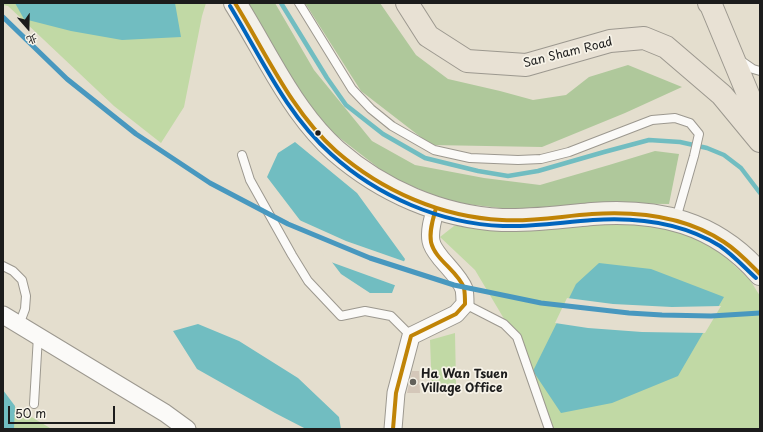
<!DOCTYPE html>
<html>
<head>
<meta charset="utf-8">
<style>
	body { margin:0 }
	#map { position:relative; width:763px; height:432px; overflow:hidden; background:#e4dece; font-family:"Playpen Sans","LXGW WenKai TC",sans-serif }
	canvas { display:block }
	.frame { position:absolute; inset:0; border:4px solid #1c1c1c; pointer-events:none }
	.north { position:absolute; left:8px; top:8px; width:40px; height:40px; -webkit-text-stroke:3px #f7f3e8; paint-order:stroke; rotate:160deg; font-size:11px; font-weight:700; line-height:16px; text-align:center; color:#1c1c1c }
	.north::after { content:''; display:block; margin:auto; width:14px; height:18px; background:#1c1c1c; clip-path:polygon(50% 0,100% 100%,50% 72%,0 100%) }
	.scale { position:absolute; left:8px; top:406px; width:107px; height:18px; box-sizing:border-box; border:2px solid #1c1c1c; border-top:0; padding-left:5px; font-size:12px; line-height:14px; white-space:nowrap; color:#1c1c1c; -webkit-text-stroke:3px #f7f3e8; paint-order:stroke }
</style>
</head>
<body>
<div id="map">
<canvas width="763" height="432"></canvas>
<div class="frame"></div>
<div class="north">北</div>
<div class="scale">50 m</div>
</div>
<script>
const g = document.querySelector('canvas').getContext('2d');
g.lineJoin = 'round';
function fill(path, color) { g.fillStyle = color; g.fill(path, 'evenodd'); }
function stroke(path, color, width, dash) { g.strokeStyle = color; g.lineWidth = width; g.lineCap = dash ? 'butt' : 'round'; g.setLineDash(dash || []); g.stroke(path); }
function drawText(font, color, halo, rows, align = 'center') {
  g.font = font + ' "Playpen Sans",sans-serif'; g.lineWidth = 3.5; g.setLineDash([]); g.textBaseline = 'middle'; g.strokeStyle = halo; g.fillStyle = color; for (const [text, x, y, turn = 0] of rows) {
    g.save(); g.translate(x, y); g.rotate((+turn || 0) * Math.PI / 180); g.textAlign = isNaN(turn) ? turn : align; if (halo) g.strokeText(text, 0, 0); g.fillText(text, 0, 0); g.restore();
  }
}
fill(new Path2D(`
	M3 3H206L202 16 184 107 161 143 114 106 8 6 3 5Z
	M641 219 704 237 750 280 760 296V429H550L519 344 475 270 440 237 454 226 534 227Z
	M455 333 456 384 432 392 430 340Z
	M3 400 50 428 52 429H3Z`), '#c1d9a5');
fill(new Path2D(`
	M245 3H275L314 70 372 141 415 165 484 178 540 185 609 165 655 151 679 154 669 204 587 203 534 212 449 202 389 176 332 132 295 89Z
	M305 3H380L416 55 448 79 500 91 533 100 566 95 589 77 628 65 682 87 625 113 542 147 431 145 361 91Z`), '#afc89b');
fill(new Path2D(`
	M15 3H175L181 37 122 40 71 31 24 19Z
	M295 142 357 193 405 259 392 293H370L341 274 267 177 278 153Z
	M599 263 651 269 724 297 678 376 612 403 561 413 533 371 576 284Z
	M198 324 239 341 298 378 339 417 341 429H306L275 413 197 369 173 331Z
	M3 390 15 406 14 429H3Z`), '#71bdc1');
fill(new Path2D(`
	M297 219 346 241 406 262 397 286 328 261Z
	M567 298 613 304 672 307 721 306 705 333 642 332 588 328 555 323Z`), '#e4dece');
stroke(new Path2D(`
	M281 3 327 78 346 105 383 134 425 158 478 171 508 176 538 171 604 152 649 140 680 142 707 148 724 155 741 168 760 193`), '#71bdc1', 4.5);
fill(new Path2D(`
	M412 371H419L420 393H407Z`), '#d4c7b9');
const lane = new Path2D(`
	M299 3 352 89 371 109 392 126 434 150 470 158 518 160 541 159 569 152 652 120 675 118 690 123 699 134 694 156 676 219
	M740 60 753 69 760 71
	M242 155 250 180 292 255 308 281 341 316 365 311 391 316 411 336
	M3 266 13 271 22 280 26 296 25 309 19 325
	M465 304 504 324 517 337 549 429
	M34 404 38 336`);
const street = new Path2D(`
	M3 315 165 413 187 429
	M393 429 396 393 411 336 456 314 465 304C465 299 465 294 464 289 460 278 447 266 440 257 436 252 432 247 431 241 429 230 433 218 436 208`);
const secondary = new Path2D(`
	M235 3C247 22 258 42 269 61 288 94 308 126 336 151 382 191 441 217 502 220 532 221 562 217 592 214 658 209 715 222 760 274`);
const primary = new Path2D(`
	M407 3 428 36 467 61 526 65 610 41 644 38 666 47 722 95 760 141
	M709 3 711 5 760 123`);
stroke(lane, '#9c988f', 10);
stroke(street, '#9c988f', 19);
stroke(secondary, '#9c988f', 24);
stroke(primary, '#9c988f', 24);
stroke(lane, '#fbfaf8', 8);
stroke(street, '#fbfaf8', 17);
stroke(secondary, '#f3f0e9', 22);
stroke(primary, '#e8e1d4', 22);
stroke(new Path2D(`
	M235 3C266 53 291 111 336 151 382 191 441 217 502 220 532 222 562 216 592 214 637 211 685 216 724 242 738 251 749 263 760 274
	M393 429 396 393 411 336 456 314 465 304C465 299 465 293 464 288 458 271 435 260 431 242 429 231 433 219 436 208`), '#c08407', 4);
stroke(new Path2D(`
	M230 6C261 57 286 114 331 154 377 196 441 224 503 226 533 227 563 222 593 220 637 217 681 222 720 246 733 255 744 267 756 278`), '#0065bd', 4);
stroke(new Path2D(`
	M3 17 67 79 136 134 210 183 288 224 370 258 454 285 541 303 629 313 662 315 711 316 760 313`), '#4898bf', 5);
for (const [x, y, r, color] of [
	[318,133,3.5,"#1c1c1c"],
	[413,382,4,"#62605a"]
]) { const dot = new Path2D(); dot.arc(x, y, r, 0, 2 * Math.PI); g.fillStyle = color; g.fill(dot); stroke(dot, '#f7f3e8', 1.5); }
drawText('12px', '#1c1c1c', '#f7f3e8', [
	["San Sham Road",568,53,-14]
]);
drawText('bold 12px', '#1c1c1c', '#f7f3e8', [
	["Ha Wan Tsuen",421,375],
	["Village Office",421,389]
], 'left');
</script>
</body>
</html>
